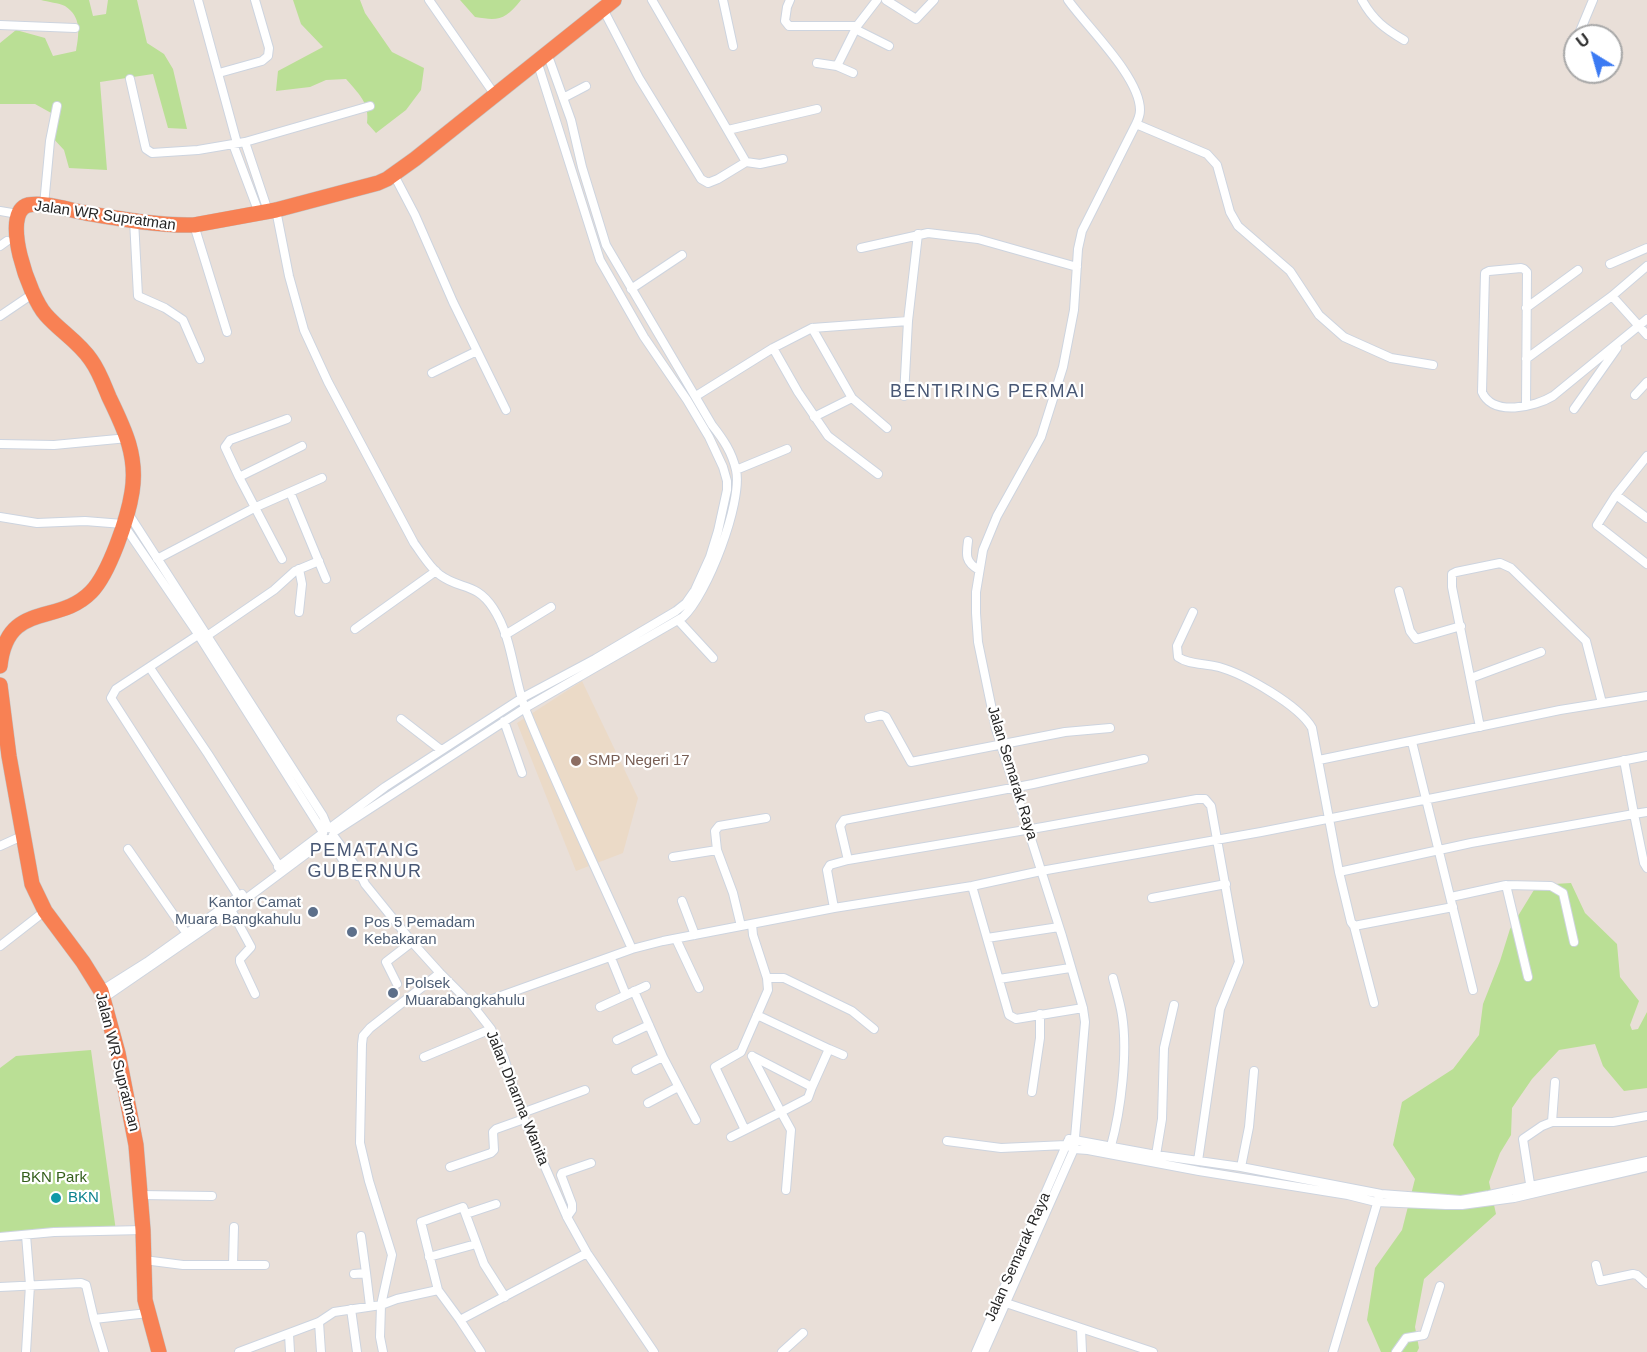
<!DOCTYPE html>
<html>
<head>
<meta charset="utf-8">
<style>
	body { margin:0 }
	#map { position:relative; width:1647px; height:1352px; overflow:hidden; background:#e9dfd8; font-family:Arial,sans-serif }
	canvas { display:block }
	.north { position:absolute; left:1563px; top:24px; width:60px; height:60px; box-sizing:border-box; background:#fff; border:2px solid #a8a8a8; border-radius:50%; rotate:323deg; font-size:16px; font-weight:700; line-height:24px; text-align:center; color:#262626 }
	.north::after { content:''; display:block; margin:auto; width:21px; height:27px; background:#3b7af3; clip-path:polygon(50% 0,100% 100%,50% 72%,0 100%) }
</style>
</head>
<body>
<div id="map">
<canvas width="1647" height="1352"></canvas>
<div class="north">U</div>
</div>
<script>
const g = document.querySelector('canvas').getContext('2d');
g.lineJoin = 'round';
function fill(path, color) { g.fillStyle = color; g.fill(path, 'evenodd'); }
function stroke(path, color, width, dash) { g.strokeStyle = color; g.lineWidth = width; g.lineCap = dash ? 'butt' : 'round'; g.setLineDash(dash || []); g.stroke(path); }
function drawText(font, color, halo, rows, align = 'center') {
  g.font = font + ' Arial,sans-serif'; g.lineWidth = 4.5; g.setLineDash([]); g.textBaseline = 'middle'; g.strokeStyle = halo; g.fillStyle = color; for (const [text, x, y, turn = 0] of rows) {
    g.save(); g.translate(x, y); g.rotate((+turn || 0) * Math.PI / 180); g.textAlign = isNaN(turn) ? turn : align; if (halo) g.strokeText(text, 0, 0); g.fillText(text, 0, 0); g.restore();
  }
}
fill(new Path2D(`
	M582 681 638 798 623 853 576 871 517 723Z`), '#ebdac7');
fill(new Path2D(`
	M41 0H89L93 16 106 14 108 0H137L147 43 164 54 173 69 187 129 168 128 153 74 100 82 107 170 69 168 64 150 51 136 53 114 35 104H0V43L16 30 45 38 53 56 76 51C79 34 82 17 65 6 59 3 48 2 41 0Z
	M293 0H360L365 13 392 52 424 68 421 90 406 110 376 133 367 123C370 103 358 93 346 79L326 80 310 87 276 91 278 71 323 47 301 24Z
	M460 0H521C505 20 499 21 475 17Z
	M1571 883 1585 913 1617 944 1620 977 1639 1001 1630 1025 1632 1030 1638 1029 1647 1012V1088L1624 1091 1603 1066 1595 1044 1559 1050 1532 1079 1512 1108 1511 1135 1500 1153 1489 1182 1496 1214 1424 1279 1415 1327 1419 1348 1417 1352H1381L1367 1320 1375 1268 1402 1230 1415 1179 1393 1145 1402 1102 1453 1069 1479 1035 1483 1004 1500 961 1510 929 1537 885Z
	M91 1050 116 1231 0 1237V1068L16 1056Z`), '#badf95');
const street = new Path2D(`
	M198 0 237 143
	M429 0 495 95
	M652 0 746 162 760 164 783 159
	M723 0 733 46
	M790 0 787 7 785 21 789 26H857L837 66
	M886 0 916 19 934 0
	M1362 0C1373 20 1385 29 1404 40
	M603 9 639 78 701 179 708 183 718 179 746 162
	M0 25 75 28
	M857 26 877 0
	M855 29 889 46
	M1578 36 1593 0
	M817 63 837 66 853 73
	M219 73 262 61 268 56 269 48 255 0
	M130 79 145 145 146 149 152 153 198 150 245 142 370 106
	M563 98 586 86
	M1136 124 1207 154 1217 165 1230 212 1238 226 1290 271 1319 315 1344 337 1391 358 1433 365
	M728 130 817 109
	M245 142 268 211
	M233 144 259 213
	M394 175 415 215 453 302 506 410
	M44 205 50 141 57 106
	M276 210 289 276 304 330 328 382 414 543C422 554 430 568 440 575 460 590 476 582 493 608 513 638 513 678 526 711 559 792 597 870 632 949
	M0 211 12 213
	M134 220 138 296 165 308 183 320 200 359
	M194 225 227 332
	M0 246 7 241
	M861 248 928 233 978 239 1077 267
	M1610 264 1647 248
	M631 289 682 255
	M1612 296 1647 335
	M1526 308 1578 270
	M0 316 31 295
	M812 328 852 398 887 428
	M773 348 798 392 828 436 878 474
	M1526 359 1612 296 1647 266
	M432 373 477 351
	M1635 395 1647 382
	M696 396 773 348 812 328 908 321
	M904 396 908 321 918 234
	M1526 405 1527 272 1524 269 1521 268 1489 271 1485 273 1482 392C1493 417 1535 407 1553 396L1647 319
	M1574 409 1617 348
	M814 417 852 398
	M0 444 54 445 128 438
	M1647 456 1616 495 1597 525 1647 564
	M736 470 787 449
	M239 477 302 446
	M290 492 326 579
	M1616 495 1647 518
	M128 513 323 816 328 828
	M0 517 37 523 85 521 123 524 196 631 323 832
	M968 541C966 555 965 562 979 570
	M157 559 256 507 322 478
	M282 559 239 477 225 447 230 440 287 419
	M1399 591 1410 631 1416 639 1461 626
	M299 612 302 584 299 569
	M1193 612 1177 646 1178 657C1189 665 1205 663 1219 667 1244 674 1299 705 1312 728L1339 872
	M678 620 713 658
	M355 629 436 571
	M198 635 116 689 111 698 239 897
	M505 635 551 607
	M204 638 274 590 295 571 319 561
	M150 668 208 754 279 866
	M1471 678 1541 652
	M869 718 881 715 886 717 911 762 1065 732 1110 728
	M401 719 441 750
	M504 721 522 773
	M1480 727 1452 587V574L1456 572 1500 563 1511 568 1586 641 1602 703
	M1412 742 1473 990
	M1319 760 1560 710 1647 696
	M1624 760 1634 814 1647 812
	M330 828 385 787 522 698 595 659 676 611 686 603 695 590 710 557 718 531 727 490V481L723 467 709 437 687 400 644 337 600 260 537 61
	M334 832 525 708 683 617C707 595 743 502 736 470 732 452 723 439 712 425L606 245 582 167 571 120 547 53
	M333 835 359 871 365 884 412 942 440 973 473 1006 491 1029 504 1058 524 1119 567 1217 587 1253 654 1352
	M329 839 343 860 358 876
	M0 846 22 836
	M128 849 187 934
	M673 857 717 850
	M848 860 840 826 844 820 1033 784 1144 759
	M278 867 323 833
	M1506 885 1528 977
	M972 886 1009 1015 1016 1019 1083 1008
	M1451 897 1506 885 1551 886 1563 893 1574 942
	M1152 898 1226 884
	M682 901 695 935
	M834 908 827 870 830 865 848 860 1043 827 1197 799H1205L1211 806 1239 962 1220 1009 1198 1161
	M231 910 251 947 240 959V962L255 994
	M752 924 753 935 767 978 768 990 741 1052 715 1067 745 1130 781 1112 752 1056
	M741 926 733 893 717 850 715 831 719 826 766 818
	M1354 926 1453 907
	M987 938 1059 927
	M676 939 699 988
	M0 946 45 911
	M611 958 626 995
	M767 978H784L852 1011 874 1029
	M999 979 1070 968
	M397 984 386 962 412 942
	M101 991 147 962 242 894
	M634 991 663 1057 696 1120
	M104 998 219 919 326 839
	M1374 1003 1354 926 1351 922 1339 872 1471 843 1634 814 1644 863 1647 868
	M473 1006 632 949 663 941 834 908 972 886 1041 871 1261 832 1647 756
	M600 1007 646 986
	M617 1040 649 1025
	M829 1049 843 1055
	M752 1056 812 1087 829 1049 757 1015
	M424 1057 491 1029
	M636 1070 663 1057
	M1032 1092 1040 1038V1014
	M648 1103 678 1087
	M522 1113 585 1090
	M1552 1122H1613L1647 1116
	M731 1137 745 1130
	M1069 1139 1156 1155 1241 1167 1381 1194 1461 1200 1489 1195 1647 1161
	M947 1141 1001 1148 1066 1145 1074 1149 1088 1150 1199 1171 1348 1195 1376 1202 1446 1205H1462L1514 1198 1647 1167
	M1111 1146C1121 1110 1128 1052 1122 1015 1120 1002 1116 990 1113 978
	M1156 1155 1162 1119 1164 1048 1174 1005
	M450 1167 491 1153 494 1150 493 1132 496 1129 524 1119
	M1241 1167 1249 1127 1254 1071
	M786 1190 791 1130 781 1112 808 1098 812 1087
	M1531 1190 1523 1139 1542 1126 1552 1122 1555 1082
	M140 1195 212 1196
	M466 1214 496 1204
	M567 1217 572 1210V1204L561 1175 562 1173 591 1163
	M26 1235 30 1285 26 1352
	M361 1236 366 1273
	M0 1237 54 1232 143 1230
	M429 1257 476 1244
	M144 1260 183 1265H265
	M233 1265 234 1227
	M1596 1265 1600 1281 1633 1274 1637 1275 1647 1284
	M354 1274 366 1273 370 1306
	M0 1287 81 1283 86 1285 94 1319 148 1313
	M438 1290 421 1222 463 1207 484 1264 505 1297
	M1003 1302 1153 1352
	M351 1309 357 1352
	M94 1319 104 1352
	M460 1320 481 1352
	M319 1322 321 1352
	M1081 1329 1082 1352
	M289 1334 290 1352
	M239 1352 319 1322 334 1312 381 1305 397 1299 438 1290 460 1320 587 1253
	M383 1352 380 1337 381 1305 392 1255 369 1181 360 1143 362 1044 363 1036 370 1028 440 973
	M782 1352 803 1333
	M976 1352 1068 1141
	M984 1352 1074 1149 1085 1022 1083 1008 1062 936 996 729 978 642 976 613V592L983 550 997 516 1041 437 1063 367 1074 310 1078 249 1082 231 1136 124C1138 120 1140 115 1140 110 1140 77 1087 27 1068 0
	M1333 1352 1379 1197
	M1396 1352 1406 1338 1424 1335 1440 1286`);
const highway = new Path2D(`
	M0 666C7 600 58 626 91 592 109 574 128 518 132 492 138 456 124 428 109 397 104 385 99 371 91 360 79 342 60 331 46 315 29 296 0 213 28 205 46 202 68 210 86 213 121 219 159 226 194 225L276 210 378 183 387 179 415 159 614 0
	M0 685 9 756 32 884 45 911 83 962 101 991 118 1053 136 1145 143 1230 145 1300 159 1352`);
stroke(street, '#cdd4df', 10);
stroke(highway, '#c2c2c2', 16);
stroke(street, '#fff', 8);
stroke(highway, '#f88154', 15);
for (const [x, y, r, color] of [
	[576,761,6,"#8d6e63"],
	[313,912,6,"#5c6f8a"],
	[352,932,6,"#5c6f8a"],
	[393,993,6,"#5c6f8a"],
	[56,1198,6,"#0f9aa8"]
]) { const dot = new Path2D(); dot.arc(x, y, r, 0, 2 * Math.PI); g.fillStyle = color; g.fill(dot); stroke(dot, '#fff', 2); }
drawText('15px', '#262626', '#fff', [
	["Jalan WR Supratman",105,216,8],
	["Jalan Semarak Raya",1012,773,73],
	["Jalan WR Supratman",117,1062,76],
	["Jalan Dharma Wanita",517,1098,68],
	["Jalan Semarak Raya",1018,1257,-66]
]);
drawText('15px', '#785e54', '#fff', [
	["SMP Negeri 17",588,761]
], 'left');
drawText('15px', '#4e5e75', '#fff', [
	["Kantor Camat",301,903,"right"],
	["Muara Bangkahulu",301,920,"right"],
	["Pos 5 Pemadam",364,923],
	["Kebakaran",364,940],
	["Polsek",405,984],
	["Muarabangkahulu",405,1001]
], 'left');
drawText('15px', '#345f1b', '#fff', [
	["BKN Park",54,1178]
]);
drawText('15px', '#0d838f', '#fff', [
	["BKN",68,1198]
], 'left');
g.letterSpacing = '1.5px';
drawText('18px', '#495875', '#fff', [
	["BENTIRING PERMAI",988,392],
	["PEMATANG",365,851],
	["GUBERNUR",365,872]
]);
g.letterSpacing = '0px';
</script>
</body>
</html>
